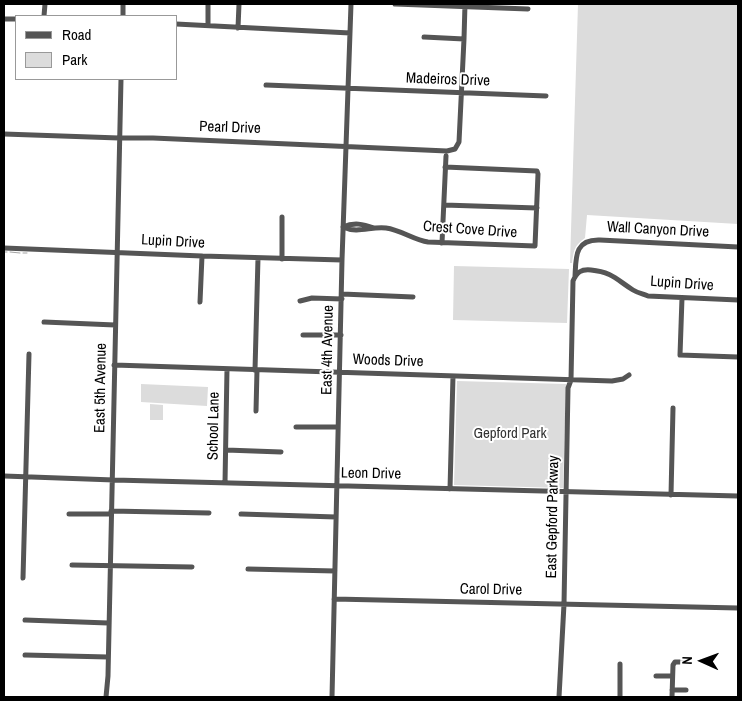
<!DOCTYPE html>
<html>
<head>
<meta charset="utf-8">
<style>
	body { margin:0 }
	#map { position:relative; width:742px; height:701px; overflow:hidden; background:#fff; font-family:"Archivo Narrow",sans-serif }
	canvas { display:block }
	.frame { position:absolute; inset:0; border:5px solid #000; pointer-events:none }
	.legend { position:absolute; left:15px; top:15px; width:162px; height:65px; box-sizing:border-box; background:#fff; border:1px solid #999; margin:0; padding:6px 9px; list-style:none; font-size:15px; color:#000 }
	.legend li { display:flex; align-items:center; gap:10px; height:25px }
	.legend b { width:25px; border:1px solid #999 }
	.north { position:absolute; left:677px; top:636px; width:50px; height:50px; -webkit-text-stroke:4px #fff; paint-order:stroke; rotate:272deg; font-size:14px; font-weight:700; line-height:20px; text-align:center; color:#000 }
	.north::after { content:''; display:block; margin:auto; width:18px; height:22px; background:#000; clip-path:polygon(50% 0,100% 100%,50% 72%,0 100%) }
</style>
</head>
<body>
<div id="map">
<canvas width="742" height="701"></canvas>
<div class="frame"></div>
<ul class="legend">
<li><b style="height:6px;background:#555"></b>Road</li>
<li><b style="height:14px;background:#dcdcdc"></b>Park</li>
</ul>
<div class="north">N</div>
</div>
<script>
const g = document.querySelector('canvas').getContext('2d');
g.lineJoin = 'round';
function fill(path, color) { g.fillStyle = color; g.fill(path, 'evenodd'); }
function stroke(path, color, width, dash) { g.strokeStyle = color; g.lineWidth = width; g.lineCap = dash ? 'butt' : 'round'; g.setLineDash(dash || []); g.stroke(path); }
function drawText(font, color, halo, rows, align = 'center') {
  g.font = font + ' "Archivo Narrow",sans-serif'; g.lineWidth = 4; g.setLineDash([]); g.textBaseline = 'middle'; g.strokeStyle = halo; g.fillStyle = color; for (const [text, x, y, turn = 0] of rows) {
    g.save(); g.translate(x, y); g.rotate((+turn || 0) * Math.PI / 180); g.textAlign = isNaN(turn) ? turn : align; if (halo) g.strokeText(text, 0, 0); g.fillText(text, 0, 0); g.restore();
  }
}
fill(new Path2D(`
	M578 4H738V244H737L738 224 587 215 585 238C574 246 574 250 572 263H570Z
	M454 266 569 269 567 323 453 320Z
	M457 381 566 384 563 488 454 485Z
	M141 384 208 387 207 406 141 402Z
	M150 404 163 405V420H150Z`), '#dcdcdc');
stroke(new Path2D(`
	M4 252H7
	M10 252 20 253
	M23 253H27`), '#a3a3a3', 1);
stroke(new Path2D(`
	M395 4 528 9
	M44 16 45 4
	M123 16V4
	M4 19H16
	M176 24 350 33
	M208 25V4
	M238 28 239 4
	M424 37 464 39
	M266 85 546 96
	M4 134 119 138H153L447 151 455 149 459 142 464 39 465 4
	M444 205 537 208
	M343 227C358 234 371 226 386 228 401 230 414 240 428 242L535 246 538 174 537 171 445 167
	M343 227C354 222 363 224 374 228
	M442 243 446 156
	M4 248 202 256 342 260
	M282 259V217
	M575 277C576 258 574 239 600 240L738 247
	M342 294 413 297
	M682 298 680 355 738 357
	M300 301 312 298 342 299
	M200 302 202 256
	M44 322 115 325
	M303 335H341
	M114 365 612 381 623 379 629 375
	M255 370 258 258
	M256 411 257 370
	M296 427H338
	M226 450 281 452
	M4 476 114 480 738 496
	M225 483 227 369
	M450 489 453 376
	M671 495 673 408
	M111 511 209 513
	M69 514H111
	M241 514 336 517
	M72 565 192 567
	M248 569 335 571
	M23 578 29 354
	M334 599 738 608
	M25 620 108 623
	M25 655 108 657
	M656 676H672
	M672 690H686
	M106 697 108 676 121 79
	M332 697 342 260 351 4
	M559 697 564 604 568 388 571 380 573 281C577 272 581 269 591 270 612 272 617 280 633 290 638 293 643 294 648 296L738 300
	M620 697V664
	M672 697 673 665 675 662H686`), '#555', 5);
drawText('15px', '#000', '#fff', [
	["Madeiros Drive",448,80,2],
	["Pearl Drive",230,128,2],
	["Crest Cove Drive",470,230,4],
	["Wall Canyon Drive",658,230,3],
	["Lupin Drive",173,242,3],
	["Lupin Drive",682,284,4],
	["East 4th Avenue",328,350,-89],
	["Woods Drive",388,361,2],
	["East 5th Avenue",101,388,-89],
	["School Lane",214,426,-89],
	["Leon Drive",371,474,1],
	["East Gepford Parkway",553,517,-89],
	["Carol Drive",491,590,1]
]);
drawText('15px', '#333', '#fff', [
	["Gepford Park",510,434]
]);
</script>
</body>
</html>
